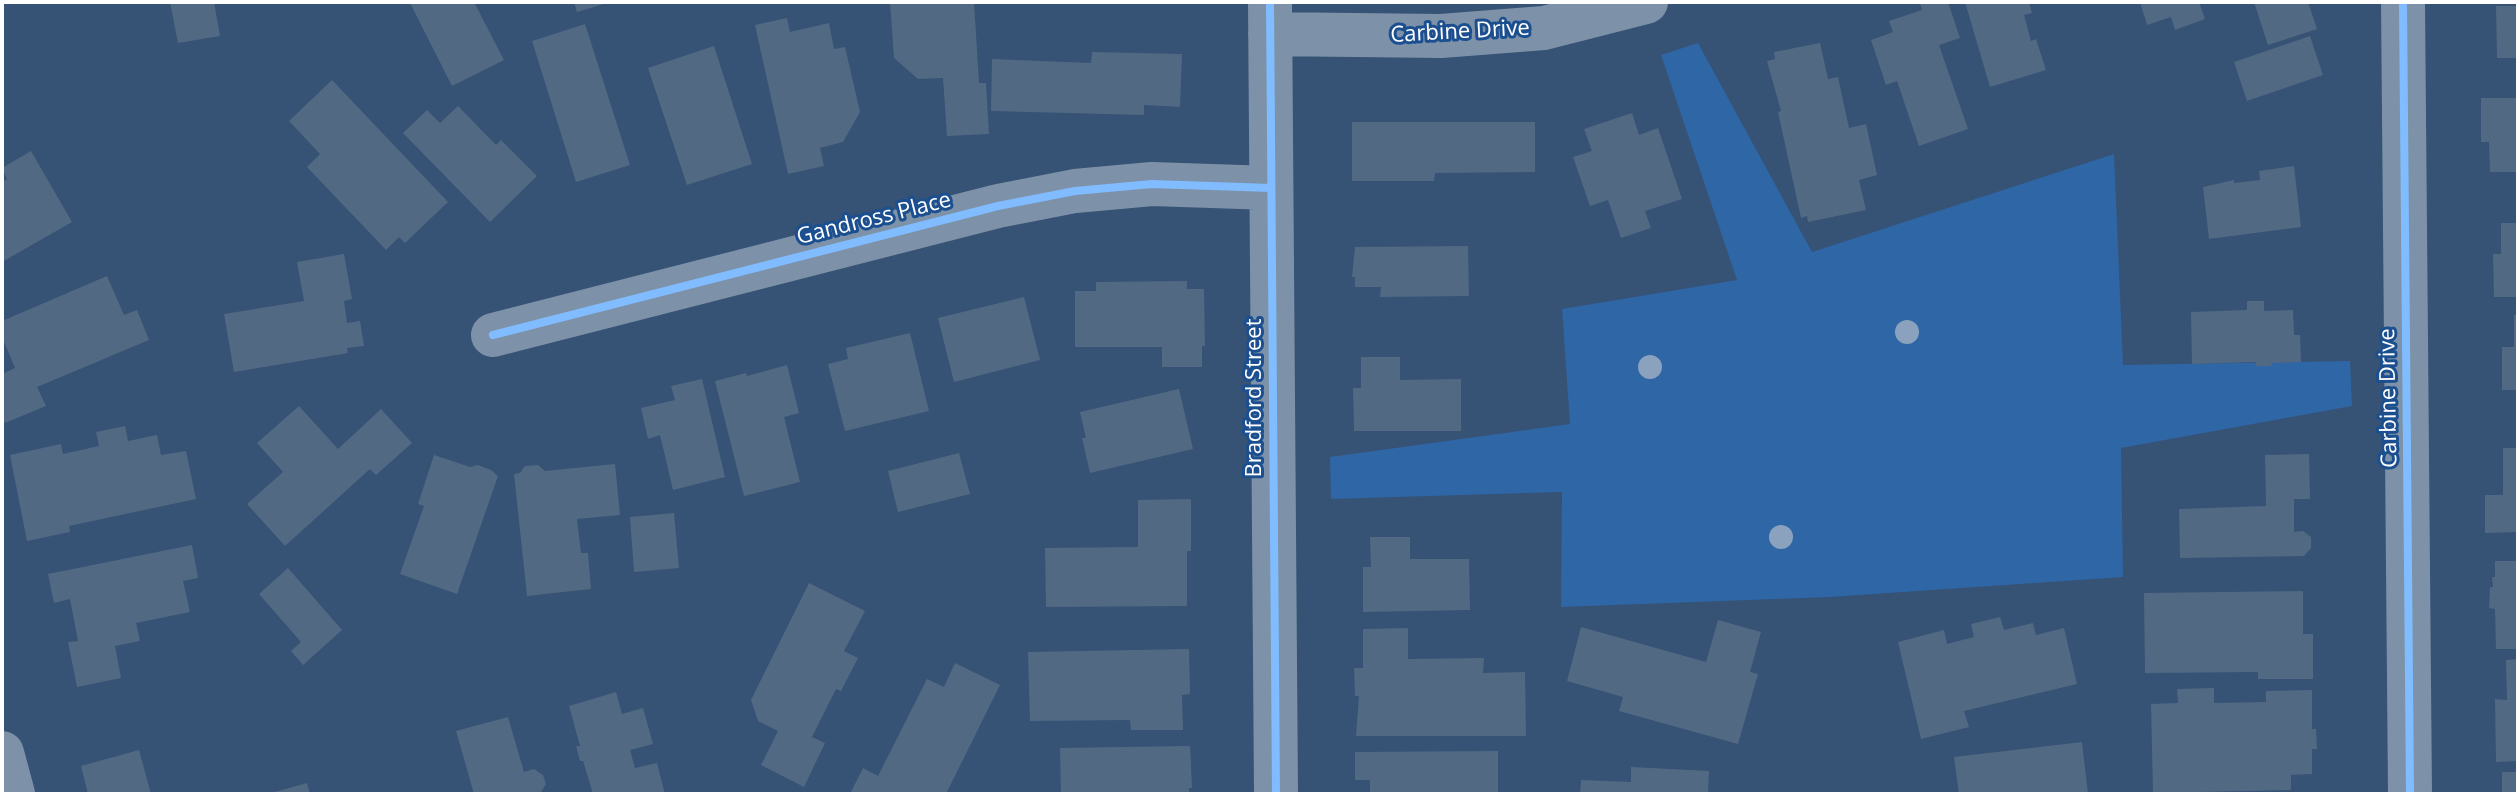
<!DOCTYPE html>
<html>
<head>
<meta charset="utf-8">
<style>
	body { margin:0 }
	#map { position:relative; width:2520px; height:796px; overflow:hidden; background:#365274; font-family:"Open Sans",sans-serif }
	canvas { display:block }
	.frame { position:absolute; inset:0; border:4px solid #fff; pointer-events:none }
</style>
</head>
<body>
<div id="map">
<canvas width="2520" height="796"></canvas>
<div class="frame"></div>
</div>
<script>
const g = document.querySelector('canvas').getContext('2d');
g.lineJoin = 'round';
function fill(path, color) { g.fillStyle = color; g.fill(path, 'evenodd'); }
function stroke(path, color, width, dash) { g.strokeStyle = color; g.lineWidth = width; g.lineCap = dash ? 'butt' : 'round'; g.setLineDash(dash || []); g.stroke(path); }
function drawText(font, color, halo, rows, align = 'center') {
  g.font = font + ' "Open Sans",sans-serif'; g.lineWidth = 6; g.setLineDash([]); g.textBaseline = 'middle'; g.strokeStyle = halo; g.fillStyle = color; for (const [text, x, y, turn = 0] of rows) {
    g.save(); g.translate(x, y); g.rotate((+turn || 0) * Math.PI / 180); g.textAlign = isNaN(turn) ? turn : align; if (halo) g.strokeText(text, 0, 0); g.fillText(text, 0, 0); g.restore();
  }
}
fill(new Path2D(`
	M1698 43 1812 252 2114 154 2123 365 2350 361 2352 406 2121 448 2123 577 1830 597 1561 607 1562 492 1331 499 1330 457 1570 424 1562 309 1737 280 1661 55Z`), '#2f66a5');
fill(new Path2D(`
	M170 2H214L220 36 178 43Z
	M474 2 504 60 452 86 410 3Z
	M574 2H607V3L577 12Z
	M890 2H974L979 83H986L989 134 947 136 943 78 918 79 894 58Z
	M1948 2 1960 38 1939 45 1968 129 1919 146 1897 81 1886 85 1871 40 1893 32 1889 21 1922 10 1920 3Z
	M1965 2H2029L2032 13 2024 15 2031 41 2036 39 2046 70 1990 87Z
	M2140 2H2199L2205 19 2175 30 2171 17 2147 25Z
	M2254 2H2308L2317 29 2268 45Z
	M2496 6H2518V58H2497Z
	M787 18 790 32 829 23 834 49 845 47 860 112 843 142 820 148 824 166 788 174 755 25Z
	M585 24 630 165 576 182 532 41Z
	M2310 36 2323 75 2247 101 2234 62Z
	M1820 43 1828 79 1838 77 1849 128 1866 124 1877 175 1859 180 1866 210 1808 222 1807 216 1801 218 1778 112 1781 111 1767 61 1775 59 1774 52Z
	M714 46 752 164 687 185 648 68Z
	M1092 52 1182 54 1180 107 1144 105V115L991 111 992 59 1091 63Z
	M332 80 448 202 405 243 399 237 386 250 307 167 320 154 289 121Z
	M2481 98H2518V172H2490L2489 142H2481Z
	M458 106 496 145 501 140 537 176 490 222 403 133 427 110 440 123Z
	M1632 113 1639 135 1658 128 1682 199 1645 211 1651 228 1621 238 1608 200 1590 206 1573 157 1592 151 1584 129Z
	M1352 122H1535V172L1435 173 1434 181H1352Z
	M31 151 72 222 2 262V182L7 179 2 168Z
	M2294 166 2301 227 2209 239 2203 187 2234 180V183L2260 180 2259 171Z
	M2501 223H2518V297H2494L2493 254H2501Z
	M1468 246 1469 296 1380 297 1381 287H1355V277H1352L1355 247Z
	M344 254 352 299 344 301 347 323 360 321 364 346 347 348 348 353 234 372 224 314 304 301 297 262Z
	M107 276 124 315 137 310 149 340 37 387 46 406 5 423 2 417V374L15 368 2 337V321Z
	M1187 281V289H1204L1205 346H1202V367H1162V347H1075V291H1096V282Z
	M1024 297 1040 360 954 382 938 318Z
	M2247 301H2264V311L2293 310 2294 335H2300L2301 362 2271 363 2272 366H2256V362L2192 364 2191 312 2247 310Z
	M2514 315H2518V390H2502V347H2514Z
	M910 333 929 411 845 431 828 364 848 359 846 348Z
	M1361 357H1400V380L1461 379V431H1354L1353 388H1361Z
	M787 365 799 413 784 417 800 482 744 496 715 381 746 373 747 376Z
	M702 379 725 477 673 490 660 435 648 439 641 408 675 400 671 386Z
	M1179 389 1193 449 1090 473 1082 438H1086L1080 412Z
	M299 406 338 449 381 409 412 443 376 475 370 469 285 546 247 504 283 472 257 443Z
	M125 426 128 441 157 435 161 455 186 451 196 499 69 526 70 532 27 541 10 455 61 444 63 454 99 446 96 432Z
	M2503 448H2518V532L2485 533V495H2503Z
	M959 453 970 494 898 512 888 471Z
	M2309 454 2310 499H2294V532L2303 531 2311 537V548L2304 556 2180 558 2179 509 2266 506 2265 455Z
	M434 455 470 467 478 465 491 470 498 476 457 594 400 574 424 506 418 504Z
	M615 464 620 515 577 519 581 553H588L591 589 527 596 514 474 520 473 525 466 538 465 545 471Z
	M1191 499V551H1187V606L1046 607 1045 548 1138 547V500Z
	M674 513 679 568 634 572 630 517Z
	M1370 537H1410V559H1469L1470 610 1363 612V567H1371Z
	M192 545 198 578 183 581 190 612 136 623 140 641 115 646 121 678 77 687 68 642 78 641 70 599 54 603 48 574Z
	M2495 561H2518V649H2496L2495 609 2489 608 2490 587H2493L2492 577H2495Z
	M288 568 342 630 303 665 291 651 301 642 259 594Z
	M809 583 865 611 844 651 858 658 841 691 836 689 812 737 825 743 804 787 761 765 778 731 758 721 751 700Z
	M2303 591V634H2313V679H2258V672L2145 673 2144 593Z
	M2000 617 2004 630 2033 623 2036 635 2064 628 2077 684 1964 711 1969 727 1921 739 1898 642 1944 630 1947 644 1974 637 1971 624Z
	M1718 620 1761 632 1750 672 1758 674 1738 744 1619 711 1623 697 1567 681 1581 627 1706 662Z
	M1408 628V659L1484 658 1483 673 1525 672 1526 736H1356L1359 696H1355L1354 668H1363V629Z
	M1189 649 1190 694 1182 695 1183 730H1131L1130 720 1030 721 1028 652Z
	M2518 659V761L2496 762 2495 699 2507 700 2506 660Z
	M955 663 1000 685 946 794H850L863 768 878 776 927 679 944 687Z
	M2214 688V703L2266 702V691L2312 690V729H2316L2317 749H2312V774L2291 775V790L2153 793 2151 704 2178 703 2177 689Z
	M616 692 622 714 643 708 653 744 630 750 635 768 657 763 665 794H593L583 761H580L576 746H580L569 706Z
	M508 717 524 772 534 769 543 775 546 784 541 792 534 794H474L456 731Z
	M2082 742 2088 794H1959L1954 757Z
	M1190 746 1192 788H1189V794H1061L1060 748Z
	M139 750 151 794H88L81 766Z
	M1498 751V794H1370V780H1355V752Z
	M1631 767 1709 771 1708 794H1580L1581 780 1631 782Z
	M2502 772H2518V794H2502Z
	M307 783 310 794H271V793Z`), '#526984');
stroke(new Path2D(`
	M1270 2 1276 794
	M2403 2 2410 794
	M1270 34 1441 36 1544 28 1646 2
	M493 335 998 206 1075 191 1152 184 1271 188
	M2 753 13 794`), '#7d92a8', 44);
stroke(new Path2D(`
	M1270 2 1276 794
	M2403 2 2410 794
	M493 335 998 206 1075 191 1152 184 1271 188`), '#80bcff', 8);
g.fillStyle = '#8aa2be';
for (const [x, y] of [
	[1907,332],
	[1650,367],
	[1781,537]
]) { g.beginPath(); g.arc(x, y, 12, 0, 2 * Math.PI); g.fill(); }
drawText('22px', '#fff', '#1b4f8f', [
	["Carbine Drive",1460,32,-3],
	["Gandross Place",874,219,-14],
	["Bradford Street",1255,398,-90],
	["Carbine Drive",2389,398,-91]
]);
</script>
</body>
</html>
